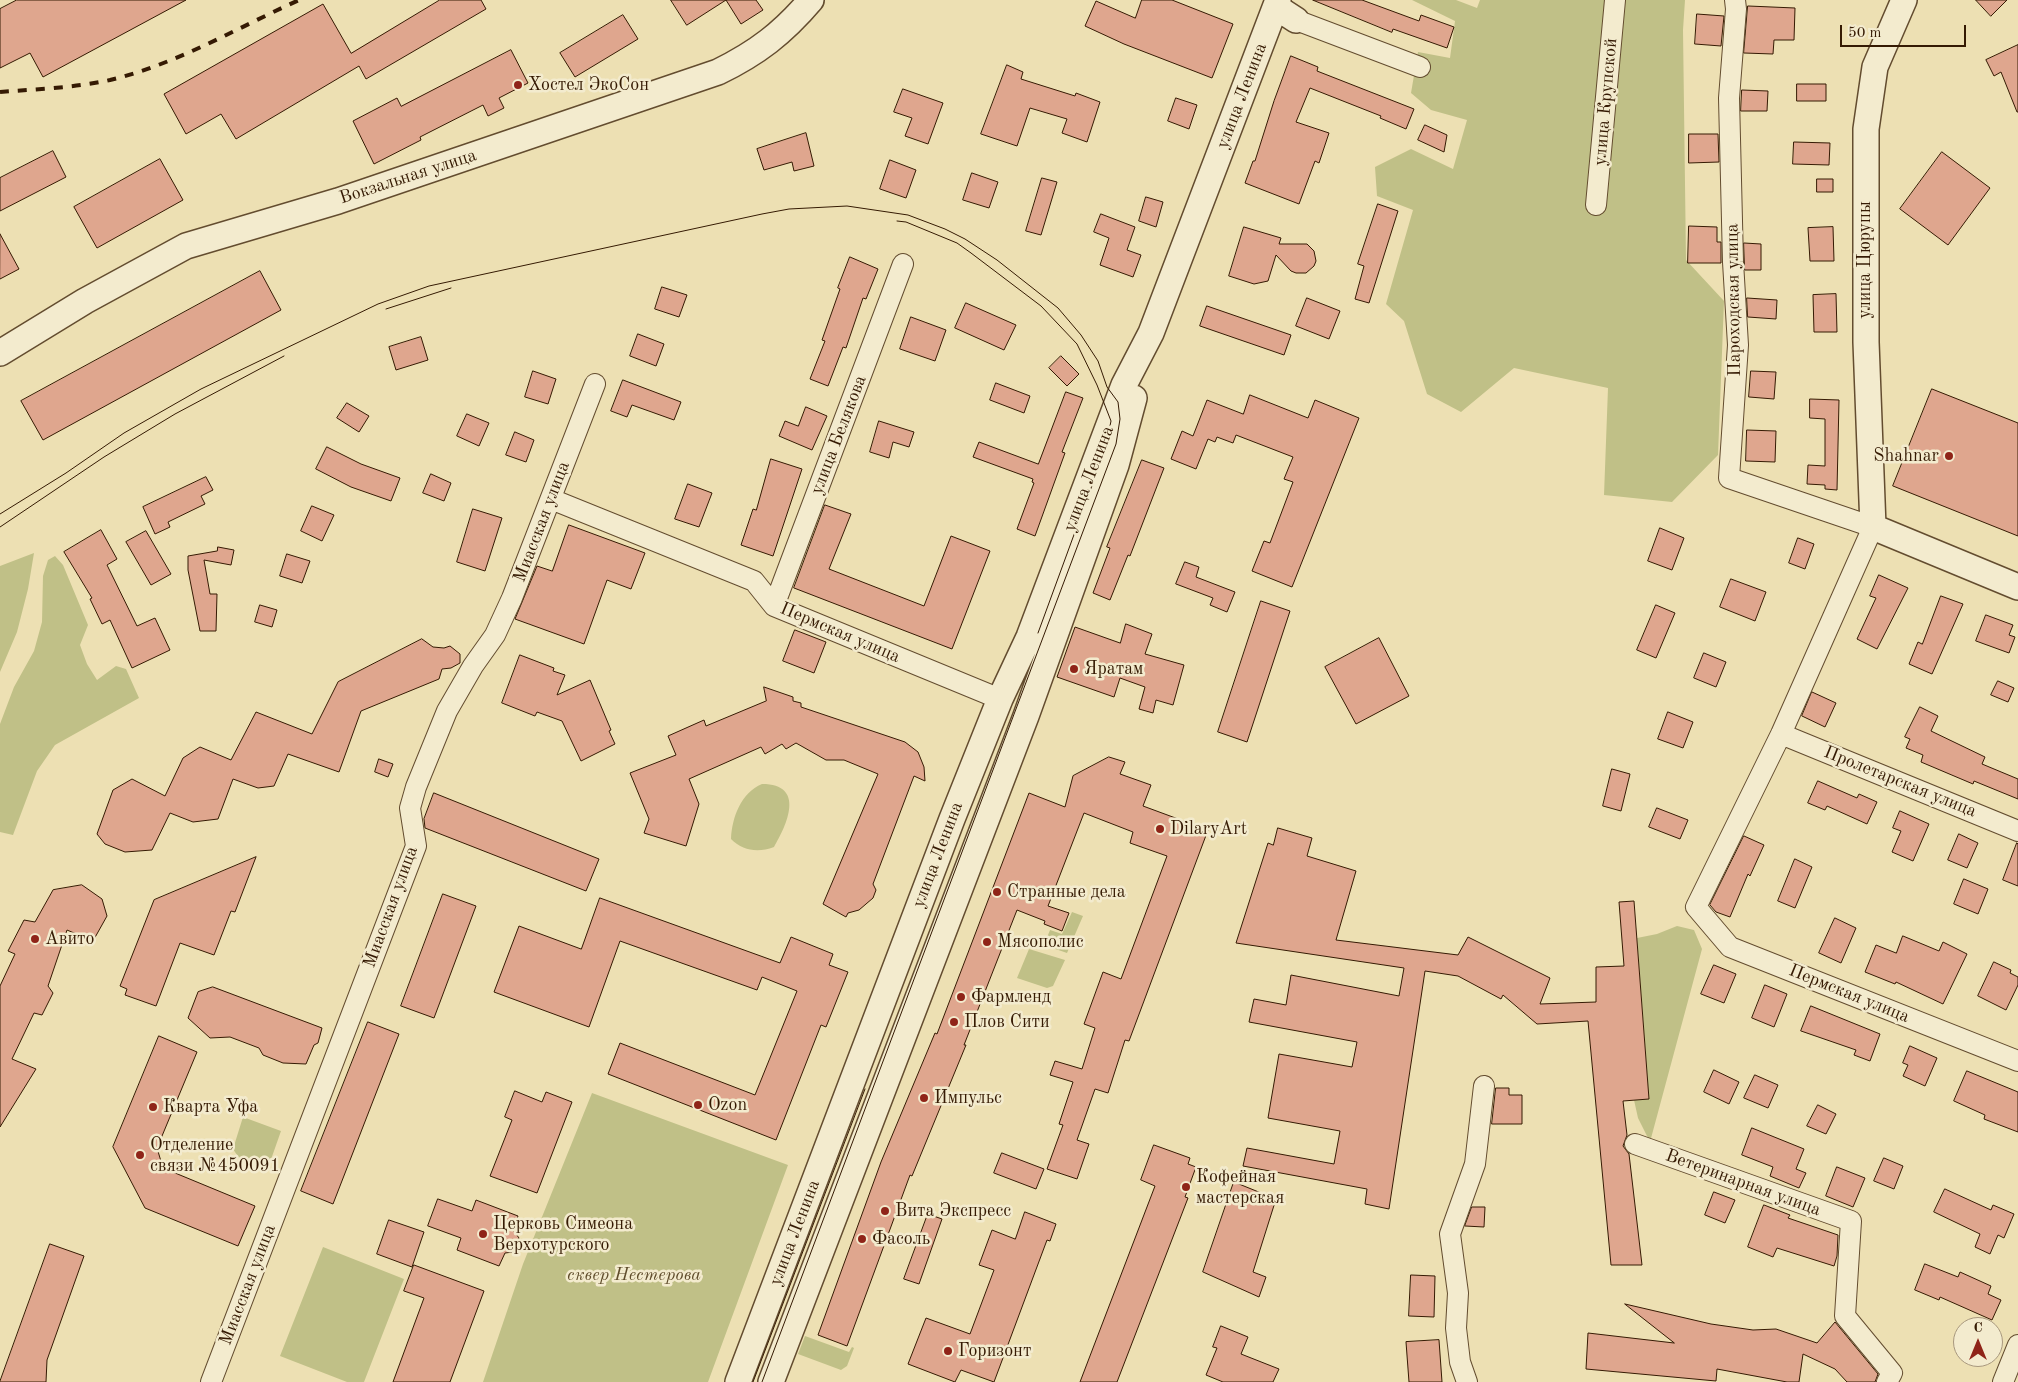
<!DOCTYPE html>
<html>
<head>
<meta charset="utf-8">
<style>
	body { margin:0 }
	#map { position:relative; width:2018px; height:1382px; overflow:hidden; background:#ede0b3; font-family:"Old Standard TT",serif }
	canvas { display:block }
	.north { position:absolute; left:1953px; top:1317px; width:50px; height:50px; box-sizing:border-box; background:#f3ebce; border:1px solid #a7977d; border-radius:50%; rotate:0deg; font-size:14px; font-weight:700; line-height:20px; text-align:center; color:#351a03 }
	.north::after { content:''; display:block; margin:auto; width:18px; height:22px; background:#8f2418; clip-path:polygon(50% 0,100% 100%,50% 72%,0 100%) }
	.scale { position:absolute; left:1840px; top:25px; width:126px; height:22px; box-sizing:border-box; border:2px solid #351a03; border-top:0; padding-left:6px; font-size:15px; line-height:18px; white-space:nowrap; color:#351a03; -webkit-text-stroke:4px #f3ebce; paint-order:stroke }
</style>
</head>
<body>
<div id="map">
<canvas width="2018" height="1382"></canvas>
<div class="north">С</div>
<div class="scale">50 m</div>
</div>
<script>
const g = document.querySelector('canvas').getContext('2d');
g.lineJoin = 'round';
function fill(path, color) { g.fillStyle = color; g.fill(path, 'evenodd'); }
function stroke(path, color, width, dash) { g.strokeStyle = color; g.lineWidth = width; g.lineCap = dash ? 'butt' : 'round'; g.setLineDash(dash || []); g.stroke(path); }
function drawText(font, color, halo, rows, align = 'center') {
  g.font = font + ' "Old Standard TT",serif'; g.lineWidth = 5; g.setLineDash([]); g.textBaseline = 'middle'; g.strokeStyle = halo; g.fillStyle = color; for (const [text, x, y, turn = 0] of rows) {
    g.save(); g.translate(x, y); g.rotate((+turn || 0) * Math.PI / 180); g.textAlign = isNaN(turn) ? turn : align; if (halo) g.strokeText(text, 0, 0); g.fillText(text, 0, 0); g.restore();
  }
}
fill(new Path2D(`
	M1412 0H1456L1477 8 1480 0H1685L1683 30 1686 260 1724 301 1718 455 1672 502 1604 495 1608 388 1514 368 1461 412 1427 394 1404 321 1386 304 1413 210 1377 196 1375 167 1411 149 1453 169 1467 120 1431 110 1411 93 1418 52 1450 58 1455 21Z
	M34 553 28 589 17 632 0 672V566Z
	M55 556 63 565 88 625 80 645 87 664 97 680 116 666 126 669 139 698 55 745 37 771 13 835 0 832V724L14 687 34 651 42 622 43 576 48 560Z
	M762 784C806 784 787 825 774 847 758 853 743 851 731 839 732 817 741 793 762 784Z
	M1072 912 1083 916 1067 953 1044 945 1050 930 1062 934Z
	M1677 926 1694 930 1702 949 1650 1142 1638 1118 1634 1100 1649 1098 1637 938 1657 934Z
	M1029 949 1065 960 1053 986 1047 988 1017 978Z
	M592 1093 788 1165 708 1382H483L523 1264Z
	M243 1117 281 1131 268 1168 261 1171 243 1164 233 1149Z
	M323 1247 404 1279 364 1382H347L280 1356Z
	M805 1336 849 1352 852 1347 854 1348 847 1366 841 1370 798 1354Z`), '#c0c087');
const building = new Path2D(`
	M17 0H186L43 77 30 53 0 68V9Z
	M440 0H481L486 9 366 79 359 66 236 139 221 114 186 134 164 94 323 4 351 53Z
	M671 0H756L763 10 741 24 726 0 687 25Z
	M1142 0H1172L1233 24 1212 78 1124 44 1085 26 1096 1 1135 18Z
	M1313 0H1362L1419 21 1421 15 1454 27 1447 48 1393 29 1392 32Z
	M1976 0H2007L1991 16Z
	M1748 6 1795 8 1794 40H1774L1773 54 1744 53Z
	M1697 14 1724 16 1721 46 1695 44Z
	M623 15 638 39 575 77 560 53Z
	M2018 45V112H2017L2001 72 1994 76 1986 60Z
	M511 50 528 83 499 98 504 108 488 116 483 105 420 137 421 140 374 164 353 121 397 98 401 106Z
	M1291 56 1318 67 1317 71 1414 109 1406 129 1380 118 1381 116 1310 88 1296 122 1329 133 1319 163 1315 161 1299 204 1245 183 1253 161H1255L1274 101Z
	M1007 65 1023 72 1021 79 1075 96 1076 93 1100 102 1087 142 1062 133 1067 119 1030 108 1017 146 981 134Z
	M1797 84H1826V101H1797Z
	M903 89 943 103 928 144 905 136 912 118 894 112Z
	M1742 90 1768 91 1767 111H1741Z
	M1176 98 1197 105 1189 129 1168 121Z
	M1425 125 1447 135 1444 152 1418 140Z
	M806 133 814 166 794 171 792 162 764 170 757 149Z
	M1689 134H1718L1719 162 1689 163Z
	M1794 142 1830 143 1829 165 1793 164Z
	M53 151 66 177 0 211V178Z
	M1942 152 1990 188 1948 245 1900 209Z
	M160 159 183 200 97 248 74 207Z
	M890 160 916 170 906 198 880 189Z
	M972 173 998 182 989 208 963 200Z
	M1042 178 1057 182 1041 235 1026 231Z
	M1817 179H1833V192H1817Z
	M1146 197 1163 202 1156 227 1139 221Z
	M1378 204 1398 211 1369 303 1355 299 1364 266 1358 264Z
	M1101 214 1135 227 1127 250 1141 255 1133 277 1100 265 1109 238 1094 232Z
	M1689 226 1717 227V242H1721V263H1688Z
	M1244 227 1281 238 1279 244H1307L1314 251 1316 261 1314 266 1306 273H1296L1291 271 1276 255 1268 281 1254 284 1229 276Z
	M1833 227 1834 261H1810L1808 228Z
	M0 234 19 269 0 279Z
	M1744 243 1761 244V270H1745Z
	M850 257 878 269 866 299 863 298 846 348 843 347 828 386 810 379 825 341 822 340 840 289 838 288Z
	M260 271 281 310 43 440 21 401Z
	M662 287 687 295 679 317 655 309Z
	M1836 294 1837 332H1814L1813 295Z
	M1307 298 1340 311 1329 339 1296 326Z
	M1747 298 1777 300 1776 319 1748 317Z
	M966 303 1016 325 1004 350 955 328Z
	M1207 306 1291 335 1284 355 1200 326Z
	M911 317 946 330 935 361 900 349Z
	M638 334 664 344 656 366 630 356Z
	M421 337 428 360 396 370 389 347Z
	M1061 356 1079 374 1067 386 1049 368Z
	M533 371 556 379 548 404 525 397Z
	M1751 371 1776 372 1774 399 1749 397Z
	M623 380 681 402 674 420 632 405 627 417 611 411Z
	M996 383 1030 396 1024 413 990 400Z
	M1932 389 2018 423V536L1893 486Z
	M1066 392 1083 398 1062 452 1065 453 1035 536 1017 529 1034 483 1032 482 1033 479 973 457 979 442 1038 464Z
	M1250 395 1308 418 1315 400 1359 418 1292 587 1252 571 1264 541 1270 543 1293 482 1284 479 1293 457 1236 435 1233 443 1217 437 1215 442 1208 439 1196 469 1171 459 1182 431 1193 436 1207 400 1243 414Z
	M1810 399 1839 400 1837 490 1825 489V485L1807 484 1808 465 1825 466V419L1810 418Z
	M347 403 369 416 359 432 337 418Z
	M806 407 827 416 812 450 779 436 785 421 798 426Z
	M467 414 489 423 479 446 457 436Z
	M879 421 914 432 909 447 893 442 889 458 870 452Z
	M1747 430 1776 431 1775 462 1746 461Z
	M515 432 534 440 526 462 506 455Z
	M327 447 361 464 400 478 391 501 351 487 316 469Z
	M771 459 802 469 773 556 741 545 753 509 756 510Z
	M1142 460 1164 468 1130 556 1128 555 1110 600 1093 593 1110 548 1107 547Z
	M431 474 451 483 444 501 423 493Z
	M206 477 213 490 201 496 205 504 168 522 170 527 155 534 143 507Z
	M688 484 712 493 699 527 675 519Z
	M825 505 851 514 829 569 924 606 951 536 990 551 952 649 794 588Z
	M312 506 334 515 322 541 301 531Z
	M473 509 502 518 485 571 457 562Z
	M569 525 645 553 631 589 607 580 584 644 515 619 537 566 552 571Z
	M1660 528 1684 538 1672 570 1648 561Z
	M101 530 117 559 107 565 137 626 155 618 170 650 132 668 110 620 102 624 90 599 92 598 64 552Z
	M146 531 171 574 151 585 126 542Z
	M1798 538 1814 544 1805 569 1789 563Z
	M218 547 234 550 231 565 204 560 210 594H217L216 631H200L188 570V556L217 551Z
	M287 554 310 561 302 583 280 576Z
	M1185 562 1199 567 1196 577 1235 592 1227 612 1210 605 1213 598 1176 584Z
	M1879 575 1908 588 1877 649 1857 639 1876 598 1870 596Z
	M1731 579 1766 592 1755 621 1720 607Z
	M1941 596 1963 604 1932 674 1909 664 1918 642 1922 644Z
	M1261 601 1290 611 1247 742 1218 732Z
	M260 605 277 610 272 627 255 622Z
	M1656 605 1675 613 1656 658 1637 650Z
	M1986 615 2013 625 2009 635 2015 637 2009 653 1976 641Z
	M1126 624 1152 634 1145 654 1184 665 1173 705 1156 700 1153 713 1139 709 1145 687 1120 678 1114 697 1057 677 1075 627 1120 643Z
	M795 630 826 642 814 673 783 661Z
	M1379 638 1409 696 1356 724 1325 667Z
	M422 639 433 647 444 648 450 646 460 654V663L451 668 442 669 439 679 361 711 339 772 288 754 274 786 258 788 233 779 218 819 193 822 170 813 152 850 125 852 105 844 97 834 113 790 132 779 165 796 183 758 200 747 231 760 256 712 312 734 338 682Z
	M1704 653 1726 662 1716 687 1694 678Z
	M520 655 554 668 553 671 565 675 557 695 590 680 611 730 609 731 615 744 581 761 562 721 537 712 535 716 502 703Z
	M1998 681 2014 688 2008 702 1991 695Z
	M764 687 793 697V701L801 703V707L905 742 918 752 924 767 925 781 914 776 873 884 876 890 873 898 859 910 848 913 846 917 823 904 878 774 844 760H826L796 743 786 749 782 744 765 754 761 747 689 779 699 804 686 846 644 833 649 819 630 773 676 755 668 736 704 720 706 726 766 701Z
	M1812 692 1836 703 1825 727 1802 716Z
	M1920 707 1938 716 1931 731 1985 757 1982 764 2018 779V799L1974 781 1973 784 1921 762 1923 755 1906 748 1910 739 1905 737Z
	M1668 712 1693 722 1683 748 1658 739Z
	M1109 757 1125 762 1120 774 1151 785 1143 806 1208 830 1129 1041 1125 1040 1108 1093 1095 1089 1077 1140 1089 1144 1077 1179 1047 1169 1063 1125 1059 1124 1073 1082 1050 1075 1055 1061 1082 1069 1095 1028 1084 1024 1103 972 1121 979 1167 856 1130 843 1133 832 1084 813 1048 906 1069 913 1062 931 1044 924 1045 921 1017 910 964 1045H966L912 1176 910 1175 847 1346 818 1335 881 1162 935 1033 937 1034 1029 793 1065 807 1073 776Z
	M379 759 393 764 388 777 375 772Z
	M1612 769 1630 774 1621 811 1603 806Z
	M1818 781 1857 798 1859 794 1877 802 1867 824 1827 806 1825 810 1808 803Z
	M434 793 599 859 586 891 425 828 424 819Z
	M1657 808 1688 820 1680 839 1649 827Z
	M1900 811 1929 824 1913 861 1892 852 1901 831 1893 828Z
	M1278 828 1312 838 1307 856 1356 871 1336 940 1458 955 1468 937 1550 978 1540 1004 1596 1002V967L1624 966 1619 902 1634 901 1649 1099 1623 1101 1627 1135 1623 1146 1629 1154 1642 1265H1611L1588 1021 1537 1024 1503 995 1501 999 1458 976 1425 971 1389 1209 1365 1204 1367 1189 1243 1166 1247 1148 1334 1164 1340 1131 1268 1118 1279 1054 1352 1067 1357 1042 1249 1022 1254 999 1286 1005 1291 975 1399 996 1404 968 1236 943 1268 843 1273 845Z
	M1959 834 1978 843 1967 868 1948 860Z
	M1744 836 1764 845 1750 876 1748 874 1730 917 1716 912 1710 905Z
	M2017 843 2018 844V886L2003 880Z
	M256 857 235 912 231 911 214 955 180 943 156 1006 125 995 127 989 120 986 154 900Z
	M1795 859 1812 867 1795 908 1778 901Z
	M1964 879 1988 889 1978 914 1954 904Z
	M82 885 102 899 107 916 93 941 67 930 48 986 53 993 42 1015 34 1013 12 1059 36 1069 0 1127V986L15 954 8 951 24 920 35 922 53 890Z
	M443 894 476 906 434 1018 401 1006Z
	M600 898 780 963 791 937 833 954 829 965 848 972 826 1027 821 1025 776 1140 608 1074 620 1043 755 1095 797 991 762 977 757 990 620 941 589 1027 494 992 519 926 581 949Z
	M1835 918 1856 928 1841 963 1819 953Z
	M1903 936 1939 951 1943 942 1967 954 1943 1004 1896 982 1895 984 1865 972 1876 945 1896 953Z
	M1994 962 2011 970 2010 973 2018 977V985L2006 1010 1978 996Z
	M1714 965 1736 974 1724 1003 1701 994Z
	M1765 985 1787 994 1774 1027 1752 1018Z
	M213 987 322 1028 318 1043 314 1045 306 1064 283 1063 263 1055 259 1048 230 1037 210 1038 188 1018 198 992Z
	M1811 1006 1880 1034 1870 1061 1854 1055 1856 1050 1801 1031Z
	M368 1022 399 1034 333 1204 301 1191Z
	M159 1036 197 1052 157 1148 163 1168 255 1206 238 1246 145 1208 113 1147Z
	M1910 1046 1937 1058 1925 1086 1903 1076 1908 1065 1903 1063Z
	M1714 1070 1739 1082 1729 1104 1704 1092Z
	M1967 1071 2018 1092V1132L1984 1119 1985 1115 1954 1101Z
	M1755 1075 1778 1085 1768 1108 1744 1098Z
	M1496 1088H1509V1095H1522V1124H1492Z
	M515 1091 542 1102 546 1092 572 1102 537 1193 490 1176 512 1120 505 1117Z
	M1818 1105 1836 1114 1826 1134 1807 1126Z
	M1752 1128 1804 1149 1796 1169 1806 1173 1799 1188 1770 1176 1773 1167 1742 1155Z
	M1154 1145 1190 1158 1188 1164 1196 1167 1185 1197 1188 1198 1117 1382H1080L1155 1186 1141 1180Z
	M1002 1153 1044 1169 1036 1189 994 1173Z
	M1884 1158 1903 1166 1894 1189 1874 1181Z
	M1837 1167 1865 1178 1853 1207 1826 1196Z
	M1234 1182 1276 1199 1253 1272 1266 1277 1259 1297 1203 1272Z
	M1945 1189 1991 1210 1993 1205 2014 1214 2004 1238 1998 1235 1990 1254 1975 1247 1980 1234 1934 1212Z
	M1714 1192 1735 1200 1725 1223 1705 1215Z
	M438 1199 472 1211 476 1200 518 1216 513 1230 519 1238 513 1252 505 1253 499 1266 457 1250 461 1238 428 1226Z
	M1764 1205 1790 1215 1788 1218 1838 1235 1837 1256 1834 1266 1777 1248 1773 1257 1748 1247Z
	M1472 1207H1485L1484 1227 1465 1226Z
	M1025 1212 1056 1224 1050 1241 1047 1240 994 1382 961 1370 955 1382 908 1364 926 1318 970 1334 994 1270 979 1265 992 1230 1015 1239Z
	M928 1214 942 1219 919 1284 904 1279Z
	M389 1220 424 1232 412 1267 377 1254Z
	M50 1244 84 1256 47 1360 46 1382H0Z
	M1925 1264 1958 1277 1960 1272 1991 1286 1988 1294 2001 1300 1992 1320 1940 1297 1939 1300 1915 1290Z
	M414 1265 484 1291 450 1382H393L424 1298 404 1291Z
	M1411 1275 1435 1276 1434 1317 1409 1316Z
	M1625 1304 1711 1324 1753 1330 1776 1329 1817 1343 1835 1322 1878 1374 1875 1382H1847L1835 1369 1803 1354 1799 1382H1787L1717 1369 1716 1381 1586 1369 1588 1333 1674 1343Z
	M1221 1326 1248 1337 1241 1354 1279 1369 1273 1382H1223L1206 1375 1217 1348 1213 1347Z
	M1439 1340 1442 1382H1409L1406 1342Z`);
fill(building, '#dfa68e');
stroke(building, '#351a03', 1);
const minor = new Path2D(`
	M1735 0 1736 9 1729 98 1733 262 1738 345 1729 478 1873 527 1781 734 1696 907 1730 947 2018 1061
	M1296 20 1420 67
	M1596 205 1615 0
	M551 499 754 581 774 606 1000 699
	M774 606 903 264
	M1781 734 2018 831
	M1635 1144 1851 1221 1845 1316 1892 1373 1887 1382
	M211 1382 416 846 410 808 416 787 447 711 473 666 495 635 512 598 595 384
	M1467 1382 1460 1362 1456 1328 1458 1293 1450 1234 1475 1164 1484 1086
	M2003 1382 2018 1345`);
const tertiary = new Path2D(`
	M1904 0 1875 67 1866 129V342L1873 527 2018 587
	M1276 7 1296 20
	M0 353 85 301 186 246 338 201 718 72C757 53 783 33 811 0
	M738 1382 952 819 1000 699 1029 637 1124 385 1151 333 1278 0
	M771 1382 1026 716 1116 465 1134 398`);
stroke(minor, '#634c2f', 22);
stroke(tertiary, '#634c2f', 28);
stroke(minor, '#f3ebce', 20);
stroke(tertiary, '#f3ebce', 25);
stroke(new Path2D(`
	M897 221 906 222 957 243 971 253 1041 306 1077 344 1097 385 1111 421 1105 450 1038 633
	M386 309 451 288
	M0 514 66 473 124 433 201 389 378 304 429 286 762 214 789 209 847 206 908 215 945 229 965 239 997 260 1058 308 1081 335 1098 361 1107 387 1118 402 1120 419 1116 444 762 1382
	M0 527 104 457 175 414 284 356
	M753 1382 865 1089`), '#351a03', 1);
stroke(new Path2D(`
	M0 92C36 89 74 88 110 80 177 64 237 28 299 0`), '#351a03', 4, [9, 9]);
for (const [x, y, r, color] of [
	[518,85,5,"#8f2418"],
	[1949,456,5,"#8f2418"],
	[1074,669,5,"#8f2418"],
	[1160,829,5,"#8f2418"],
	[997,892,5,"#8f2418"],
	[35,939,5,"#8f2418"],
	[987,942,5,"#8f2418"],
	[961,997,5,"#8f2418"],
	[954,1022,5,"#8f2418"],
	[924,1098,5,"#8f2418"],
	[698,1105,5,"#8f2418"],
	[153,1107,5,"#8f2418"],
	[140,1155,5,"#8f2418"],
	[1186,1187,5,"#8f2418"],
	[885,1211,5,"#8f2418"],
	[483,1234,5,"#8f2418"],
	[862,1239,5,"#8f2418"],
	[948,1351,5,"#8f2418"]
]) { const dot = new Path2D(); dot.arc(x, y, r, 0, 2 * Math.PI); g.fillStyle = color; g.fill(dot); stroke(dot, '#f3ebce', 2); }
drawText('18px', '#351a03', '#f3ebce', [
	["Хостел ЭкоСон",528,85],
	["Shahnar",1939,456,"right"],
	["Яратам",1084,669],
	["DilaryArt",1170,829],
	["Странные дела",1007,892],
	["Авито",45,939],
	["Мясополис",997,942],
	["Фармленд",971,997],
	["Плов Сити",964,1022],
	["Импульс",934,1098],
	["Ozon",708,1105],
	["Кварта Уфа",163,1107],
	["Отделение",150,1145],
	["связи №450091",150,1166],
	["Кофейная",1196,1177],
	["мастерская",1196,1198],
	["Вита Экспресс",895,1211],
	["Церковь Симеона",493,1224],
	["Верхотурского",493,1245],
	["Фасоль",872,1239],
	["Горизонт",958,1351]
], 'left');
drawText('18px', '#351a03', '#f3ebce', [
	["улица Ленина",1242,96,-69],
	["улица Крупской",1606,102,-85],
	["Вокзальная улица",408,177,-18],
	["улица Цюрупы",1865,260,-90],
	["Пароходская улица",1734,300,-91],
	["улица Белякова",839,435,-69],
	["улица Ленина",1089,479,-69],
	["Миасская улица",542,522,-69],
	["Пермская улица",840,633,23],
	["Пролетарская улица",1900,782,22],
	["улица Ленина",938,855,-69],
	["Миасская улица",391,907,-70],
	["Пермская улица",1849,994,22],
	["Ветеринарная улица",1743,1183,20],
	["улица Ленина",795,1233,-69],
	["Миасская улица",248,1285,-69]
]);
drawText('italic 18px', '#5f4c2b', '#f3ebce', [
	["сквер Нестерова",634,1275]
]);
</script>
</body>
</html>
